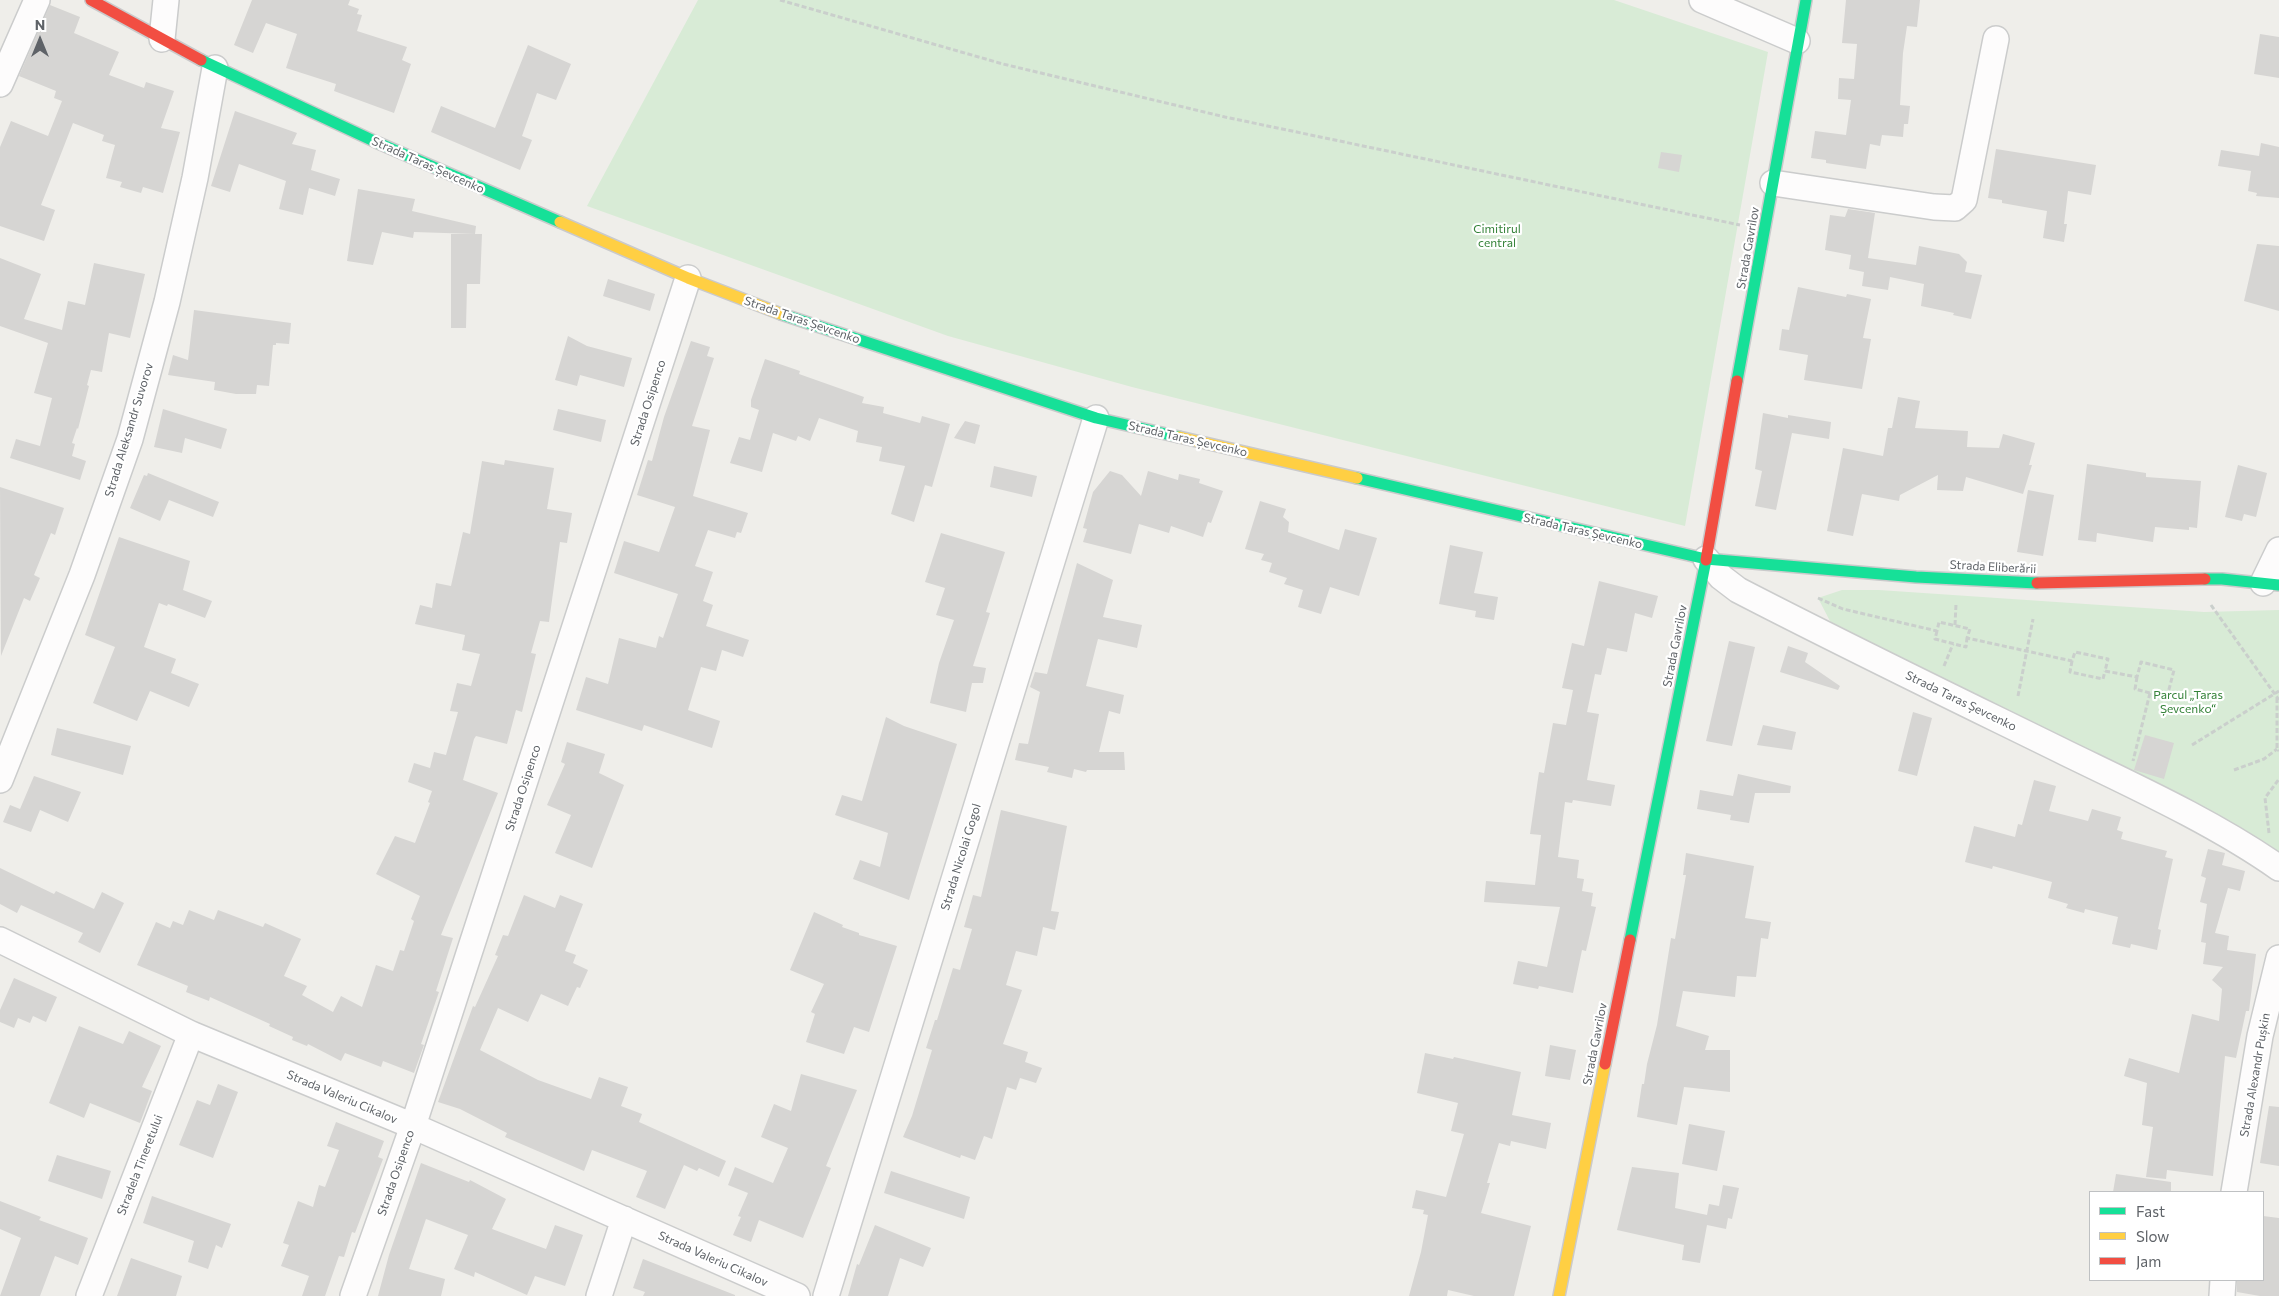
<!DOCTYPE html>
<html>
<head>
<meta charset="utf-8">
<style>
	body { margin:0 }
	#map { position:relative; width:2279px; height:1296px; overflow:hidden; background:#efeeea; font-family:Commissioner,sans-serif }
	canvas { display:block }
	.legend { position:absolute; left:2089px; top:1191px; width:175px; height:90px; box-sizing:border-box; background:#fff; border:1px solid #bfc1c3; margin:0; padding:6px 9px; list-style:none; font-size:15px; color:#5f6368 }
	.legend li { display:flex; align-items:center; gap:10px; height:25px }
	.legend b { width:25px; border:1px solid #bfc1c3 }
	.north { position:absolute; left:15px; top:15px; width:50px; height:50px; -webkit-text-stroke:4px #fff; paint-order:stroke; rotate:0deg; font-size:14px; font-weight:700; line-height:20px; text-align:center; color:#5f6368 }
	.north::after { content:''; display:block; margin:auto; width:18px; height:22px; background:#5f6368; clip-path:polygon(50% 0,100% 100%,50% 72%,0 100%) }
</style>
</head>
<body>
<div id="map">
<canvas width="2279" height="1296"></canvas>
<ul class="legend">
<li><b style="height:6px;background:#16e098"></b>Fast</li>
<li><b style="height:6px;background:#ffcf43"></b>Slow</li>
<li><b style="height:6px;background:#f24e42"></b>Jam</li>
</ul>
<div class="north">N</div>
</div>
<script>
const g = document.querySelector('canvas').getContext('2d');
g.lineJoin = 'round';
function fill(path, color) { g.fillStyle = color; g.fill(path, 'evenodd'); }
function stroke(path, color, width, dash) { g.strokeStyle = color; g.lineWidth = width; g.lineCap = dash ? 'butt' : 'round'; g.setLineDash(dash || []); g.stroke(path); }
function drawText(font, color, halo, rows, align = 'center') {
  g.font = font + ' Commissioner,sans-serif'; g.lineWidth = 4.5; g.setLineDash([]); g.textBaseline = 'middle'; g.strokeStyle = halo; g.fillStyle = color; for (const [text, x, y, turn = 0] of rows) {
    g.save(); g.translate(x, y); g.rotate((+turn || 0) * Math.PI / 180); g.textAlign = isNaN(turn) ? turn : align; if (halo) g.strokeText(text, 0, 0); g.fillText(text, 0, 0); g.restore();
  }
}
fill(new Path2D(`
	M698 0H1614L1768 52 1685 526 1132 387 948 336 587 206Z
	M1842 590H1879L2204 612 2279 610V855L2052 732 1831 623 1818 598Z`), '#d8ebd6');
fill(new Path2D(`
	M252 0H350L348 5 359 9 357 14 362 15 357 31 407 47 402 60 411 64 394 113 334 91 336 84 286 68 297 34 266 23 253 53 234 45Z
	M1846 0H1920L1917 27 1907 26 1903 53 1900 105 1910 106 1908 124H1904L1903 137 1882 135 1880 146 1870 144 1866 169 1826 163V160L1811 158 1815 131 1846 135 1851 100 1838 99 1839 78 1854 79 1857 44 1842 43Z
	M50 5 80 17 74 33 119 52 109 75 144 88 146 82 174 91 161 128 180 132 163 193 143 187 141 193 120 187 122 182 106 178 115 145 102 141 104 135 73 123 41 205 55 210 44 241 0 226V147L11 121 48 136 62 101 54 98 56 91 19 76Z
	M2260 34 2279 37V78L2254 74Z
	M528 45 571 64 556 100 537 93 522 136 532 140 520 170 431 132 441 106 495 128Z
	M235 111 297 133 292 144 316 150 311 170 340 179 335 196 309 188 303 215 279 209 286 181 239 164 230 192 211 186Z
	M2261 143 2279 147V198L2256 196 2257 193 2248 191 2251 171 2218 166 2221 150 2259 156Z
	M1996 149 2096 165 2091 195 2068 191 2064 224H2067L2064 242 2043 238 2047 211 2002 203V200L1988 198Z
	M1661 152 1682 155 1679 172 1658 168Z
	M358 189 415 199 412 211 476 226 475 234 414 232 413 238 382 232 373 265 347 261Z
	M1848 209 1875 213 1868 258 1916 265 1919 246 1959 254 1967 262 1965 272 1982 275 1971 319 1953 315 1954 313 1921 306 1924 284 1890 277 1888 290 1862 286 1864 272 1849 269 1851 255 1825 250 1830 215 1845 217Z
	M451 234H482L480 284H467L466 328H451Z
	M2257 244 2279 246V311L2244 301Z
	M0 258 41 274 24 319 62 330 68 301 85 305 94 263 145 274 130 338 109 333 102 372 91 370 87 385 89 386 78 429 77 428 72 443 75 444 72 456 86 461 80 480 10 458 16 439 40 446 52 398 34 393 48 343 0 326Z
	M608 279 655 294 650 311 603 296Z
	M1798 287 1846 297 1847 294 1871 299 1863 338 1871 339 1862 389 1804 380 1808 355 1779 350 1782 329 1789 330Z
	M194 310 291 323 289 344 276 343V345H273L269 386 257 385 256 394H236L214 390 215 382 168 375 173 355 188 360Z
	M568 336 587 346 632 358 624 387 580 375 577 386 555 380Z
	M691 341 710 347 707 356 714 358 692 426 710 430 693 496 748 513 741 533 737 532 735 538 708 530 695 566 713 572 703 601 713 605 706 626 749 640 743 657 722 650 716 671 701 667 688 710 720 721 712 748 644 725 642 731 576 710 586 677 608 684 619 638 656 648 659 636 663 638 678 594 614 573 624 541 659 552 675 507 637 495 648 460 652 461 664 417Z
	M765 359 800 371 799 374 864 397 862 403 884 407 883 413 920 423 922 416 950 424 932 487 925 485 914 522 891 514 905 466 879 461 882 447 856 442 858 431 819 418 810 441 798 436 796 441 773 433 762 472 730 463 739 437 750 440 759 410 751 407V400Z
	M1898 397 1920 401 1915 428 1968 431 1967 447 1999 448 2003 434 2035 443 2029 465H2032L2023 494 1966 477 1963 491 1937 490 1938 475 1900 495 1899 501 1862 494 1853 536 1827 531 1843 448 1883 456 1888 428H1892Z
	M163 409 227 429 221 449 185 438 182 453 154 447Z
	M558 409 606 420 601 442 553 430Z
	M1763 413 1788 418V415L1831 422 1829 439 1792 433 1776 510 1755 506 1762 471 1755 469Z
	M965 421 980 425 975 444 954 438Z
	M505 460 554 468 547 509 572 513 567 543 560 542 549 622 540 621 531 653 536 654 522 712 516 710 507 744 476 736 474 739 463 780 498 793 441 935 453 938 436 991 439 992 421 1044 424 1045 414 1073 383 1061 381 1067 345 1053 341 1061 308 1044 307 1046 292 1040 293 1037 269 1026 270 1024 210 997 209 1001 186 992 188 986 137 965 156 922 170 928 173 921 183 925 189 910 214 920 218 910 263 927 265 923 301 939 284 976 307 986 302 995 333 1012 341 996 362 1007 376 965 393 971 400 950 404 951 414 921 411 919 420 896 376 874 395 836 415 843 430 803 428 802 432 791 408 782 414 763 430 768 434 752 446 755 458 712 450 711 457 683 471 686 480 654 462 650 465 635 415 624 420 605 432 608 436 583 451 586 463 532 470 534 482 461 504 465Z
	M2087 464 2146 473V477L2201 481 2197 528 2189 527V530L2155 527 2153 542 2097 533 2096 542 2078 540Z
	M2238 465 2267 473 2256 517 2244 514 2242 521 2225 517Z
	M994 466 1037 476 1032 497 990 487Z
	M1110 471 1122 475 1141 496 1148 471 1178 480 1179 474 1200 479 1199 483 1223 491 1211 523 1208 522 1203 537 1171 526 1169 533 1139 524 1131 554 1083 542 1087 529 1083 528 1093 492Z
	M148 473 219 502 213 517 169 500 160 521 130 508 144 475 147 476Z
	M0 487 64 508 55 535 51 533 34 575 40 578 30 601 24 598 1 656Z
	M2028 490 2054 495 2043 556 2017 552Z
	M1260 501 1286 509 1283 517 1289 522 1288 532 1339 550 1345 529 1377 538 1359 596 1330 587 1321 614 1298 607 1303 590 1284 584 1287 578 1269 572 1272 563 1261 560 1264 554 1245 549Z
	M941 533 1005 552 986 612 990 613 973 666 986 668 983 683H972L966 712 930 703 939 663 954 620 936 615 945 588 925 582Z
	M119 537 190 561 183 590 212 601 205 618 168 604 167 606 159 603 144 647 176 659 171 673 199 684 189 707 150 691 137 721 93 703 115 647 85 635Z
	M1450 545 1483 552 1474 593 1498 597 1494 620 1475 617 1476 611 1439 604Z
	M1077 563 1113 580 1103 617 1142 625 1137 648 1098 639 1086 686 1124 695 1120 714 1109 711 1099 752H1124L1125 770H1087L1086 772 1074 769 1072 778 1047 772 1049 767 1015 760 1019 743 1028 744 1040 692 1030 687 1035 672 1047 674Z
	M1599 581 1658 596 1652 618 1635 613 1627 652 1607 648 1601 675 1595 674 1587 712 1599 714 1587 780 1615 785 1611 806 1573 800 1572 803 1565 802 1558 857 1579 860 1577 878 1584 879 1582 891 1593 893 1591 906 1596 907 1586 951 1582 950 1573 993 1539 986 1538 989 1513 984 1518 961 1547 967 1560 907 1484 902 1486 881 1535 885 1541 835 1530 834 1539 772 1544 773 1553 723 1566 725 1573 690 1562 688 1572 643 1584 646Z
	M1729 641 1755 647 1732 746 1706 741Z
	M1788 646 1808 653 1805 662 1840 686 1838 690 1780 672Z
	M1913 712 1932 718 1917 776 1898 771Z
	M886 717 904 726 957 744 909 900 853 879 860 860 880 867 888 833 835 815 842 795 862 801Z
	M1763 725 1796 732 1792 750 1757 745Z
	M57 728 131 746 123 775 51 755Z
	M2145 735 2174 743 2164 779 2134 770Z
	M567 742 605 754 599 773 624 785 592 868 555 853 571 815 547 805 565 764 561 762Z
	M1738 774 1791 786 1790 793H1755L1749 823 1730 820 1731 815 1697 809 1700 790 1733 796Z
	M34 776 81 792 68 822 40 810 31 832 3 822 10 805 20 809Z
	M2034 780 2056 786 2049 811 2088 821 2092 809 2121 817 2117 830 2123 832 2121 839 2167 851 2165 857 2173 859 2158 929 2161 930 2157 950 2131 944 2130 948 2112 944 2118 917 2085 909 2084 913 2066 908 2068 904 2048 898 2052 882 1993 866 1992 869 1965 862 1974 826 2015 837 2018 824 2022 825Z
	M1001 810 1067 826 1051 911 1059 912 1055 930 1043 927 1037 956 1016 951 1006 985 1022 990 1003 1044 1028 1052 1025 1062 1042 1068 1036 1083 1020 1078 1016 1090 1007 1087 992 1139 984 1136 975 1160 961 1155 960 1158 903 1137 912 1116 932 1050 926 1048 935 1020H937L953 968 960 970 972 929 964 927 973 895 981 897Z
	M2208 849 2225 853 2222 865 2245 871 2240 891 2228 888 2215 933 2229 936 2227 950 2256 954 2249 1011H2246L2236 1058 2225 1056 2213 1176 2167 1170 2166 1179 2146 1177 2153 1127 2142 1125 2147 1083 2124 1076 2129 1058 2179 1073 2192 1014 2219 1021 2222 989 2212 980 2223 967 2203 964 2206 943 2201 942 2207 904 2200 902 2206 878 2201 876Z
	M1686 853 1754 866 1745 918 1771 922 1768 939 1761 938 1756 977 1737 976 1735 997 1683 991 1676 1026 1709 1036 1705 1050H1730V1092L1684 1087 1677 1125 1637 1117 1642 1084H1644L1647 1064 1657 1025 1671 938 1675 939 1686 875H1683Z
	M0 868 54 894 56 891 94 909 102 892 124 903 100 953 78 942 83 933 21 905 17 913 0 904Z
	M524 895 555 908 560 895 583 904 565 951 576 955 573 963 588 970 580 988 577 987 568 1006 541 994 528 1022 498 1008 480 1050 538 1080 591 1099 599 1077 628 1087 621 1106 642 1114 639 1122 726 1161 719 1177 699 1168 697 1171 684 1165 665 1209 636 1197 647 1171 592 1150 584 1171 505 1137 507 1133 460 1109 438 1102 473 1006 475 1007 498 956 495 955 503 935 508 936Z
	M814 912 843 925 842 927 859 933V935L897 946 869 1032 854 1027 844 1054 806 1042 815 1014 811 1012 824 984 790 970Z
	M14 978 57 997 46 1022 33 1016 30 1023 18 1018 14 1028 0 1022V1010Z
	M79 1026 123 1044 129 1031 161 1046 142 1087 152 1091 140 1123 90 1103 84 1118 49 1103Z
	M1550 1045 1576 1050 1570 1080 1545 1076Z
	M1425 1053 1453 1059 1454 1057 1521 1072 1512 1115 1551 1123 1546 1149 1511 1141 1510 1146 1499 1143 1487 1183H1490L1481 1213 1531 1226 1514 1296H1474L1448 1290 1447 1296H1409L1421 1252 1428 1215 1423 1214 1424 1210 1412 1208 1416 1190 1446 1197 1464 1134 1451 1131 1458 1103 1417 1093Z
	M801 1074 857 1090 826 1166 831 1168 803 1238 759 1220 751 1242 733 1235 741 1217 738 1216 748 1193 728 1185 735 1167 773 1183 788 1148 761 1137 774 1104 791 1111Z
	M218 1084 238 1092 213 1158 179 1145 197 1100 210 1105Z
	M2269 1106 2279 1107V1166L2260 1163Z
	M336 1122 384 1141 378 1157 383 1159 355 1233 352 1232 344 1257 339 1256 325 1296H302L309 1276 281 1266 289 1245 283 1243 298 1201 313 1207 319 1185 325 1187 339 1150 327 1146Z
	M1689 1124 1725 1131 1717 1171 1682 1164Z
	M57 1155 111 1171 102 1199 48 1181Z
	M421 1163 469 1182 470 1180 506 1199 492 1229 546 1249 555 1225 583 1235 565 1286 535 1276 527 1295 475 1272 474 1277 454 1269 468 1235 426 1219 409 1269 445 1279 441 1296H378L389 1255Z
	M1632 1167 1679 1173 1675 1208 1707 1215 1709 1204 1719 1206 1723 1185 1739 1188 1732 1219 1728 1218 1726 1229 1707 1225 1700 1263 1682 1260 1684 1245 1617 1230Z
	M891 1171 970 1197 964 1219 884 1193Z
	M2116 1174 2171 1182V1192H2113Z
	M152 1196 231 1224 222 1248 216 1245 208 1269 188 1262 194 1241 143 1223Z
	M0 1201 41 1217 39 1220 88 1238 78 1265 55 1256 40 1296H0L21 1238 0 1229Z
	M2263 1216 2279 1218V1296H2260L2237 1292V1280H2263Z
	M875 1225 931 1248 923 1267 900 1258 888 1296H848L857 1264 859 1265Z
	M131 1258 182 1276 176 1296H117Z
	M643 1259 735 1295V1296H643L645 1292 633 1288Z`), '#d6d5d3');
const street = new Path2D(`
	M1702 0 1797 41
	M162 39 166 0
	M0 84 37 0
	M1773 183 1934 207 1955 208 1964 200 1996 39
	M1706 559 1721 577 1738 590C1846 646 1956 699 2066 753 2136 787 2215 823 2279 868
	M2263 583 2279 550
	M0 780 82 575 130 439 167 302 195 178 215 68
	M0 940 191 1034 413 1126 797 1296
	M2234 1192 2260 1036 2279 958
	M89 1296 191 1034
	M353 1296 413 1126 688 278
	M599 1296 624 1219
	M826 1296 1096 418
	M2222 1296 2223 1280`);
const fast = new Path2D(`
	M201 60 376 142 560 222
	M781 314 1096 418 1179 437
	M1737 381 1806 0
	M1357 478 1706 559 1916 577 2037 583
	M2205 579H2222L2279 585
	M1630 940 1706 560`);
const slow = new Path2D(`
	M560 222 688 278 781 314
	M1179 437 1357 478
	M1559 1296 1605 1064`);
const jam = new Path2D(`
	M91 0 201 60
	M1706 560 1737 381
	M2037 583 2205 579
	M1605 1064 1630 940`);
stroke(street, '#cbcccc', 28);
stroke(fast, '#cacacb', 14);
stroke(slow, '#cacacb', 14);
stroke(jam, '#cacacb', 14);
stroke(new Path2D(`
	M780 0 1003 64 1225 117 1740 225
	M1818 598 1843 609 1937 631 1939 622 1970 629 1967 638 2072 661 2075 652 2108 659 2105 671 2137 677 2141 662 2174 670 2167 697 2150 693 2133 761
	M2211 605 2279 700
	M1955 625 1956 604
	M1937 631 1935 639 1966 647 1967 638
	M2072 661 2070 672 2103 679 2105 671
	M1944 666 1953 644
	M2137 677 2135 689 2150 693
	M2018 696 2033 619
	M2277 698V749L2279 751
	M2192 745 2279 691
	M2234 770 2264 759 2277 749
	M2269 833 2265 798 2279 779`), '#cacfcc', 3, [5, 2.5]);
stroke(street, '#fdfcfc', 25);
stroke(fast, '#16e098', 11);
stroke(slow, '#ffcf43', 11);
stroke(jam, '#f24e42', 11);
drawText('12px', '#5f6368', '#fff', [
	["Strada Taras Șevcenko",428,165,24],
	["Strada Gavrilov",1748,248,-80],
	["Strada Taras Șevcenko",802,320,19],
	["Strada Osipenco",648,403,-72],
	["Strada Aleksandr Suvorov",129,430,-73],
	["Strada Taras Șevcenko",1188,439,13],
	["Strada Taras Șevcenko",1583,531,13],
	["Strada Eliberării",1993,567,3],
	["Strada Gavrilov",1675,646,-79],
	["Strada Taras Șevcenko",1961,701,26],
	["Strada Osipenco",523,788,-72],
	["Strada Nicolai Gogol",961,857,-73],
	["Strada Gavrilov",1595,1044,-79],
	["Strada Alexandr Pușkin",2255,1075,-80],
	["Strada Valeriu Cikalov",342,1097,23],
	["Stradela Tineretului",140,1165,-69],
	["Strada Osipenco",396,1173,-71],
	["Strada Valeriu Cikalov",713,1259,24]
]);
drawText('12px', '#348238', '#fff', [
	["Cimitirul",1497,229],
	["central",1497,243],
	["Parcul „Taras",2188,695],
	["Șevcenko“",2188,709]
]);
</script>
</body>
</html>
